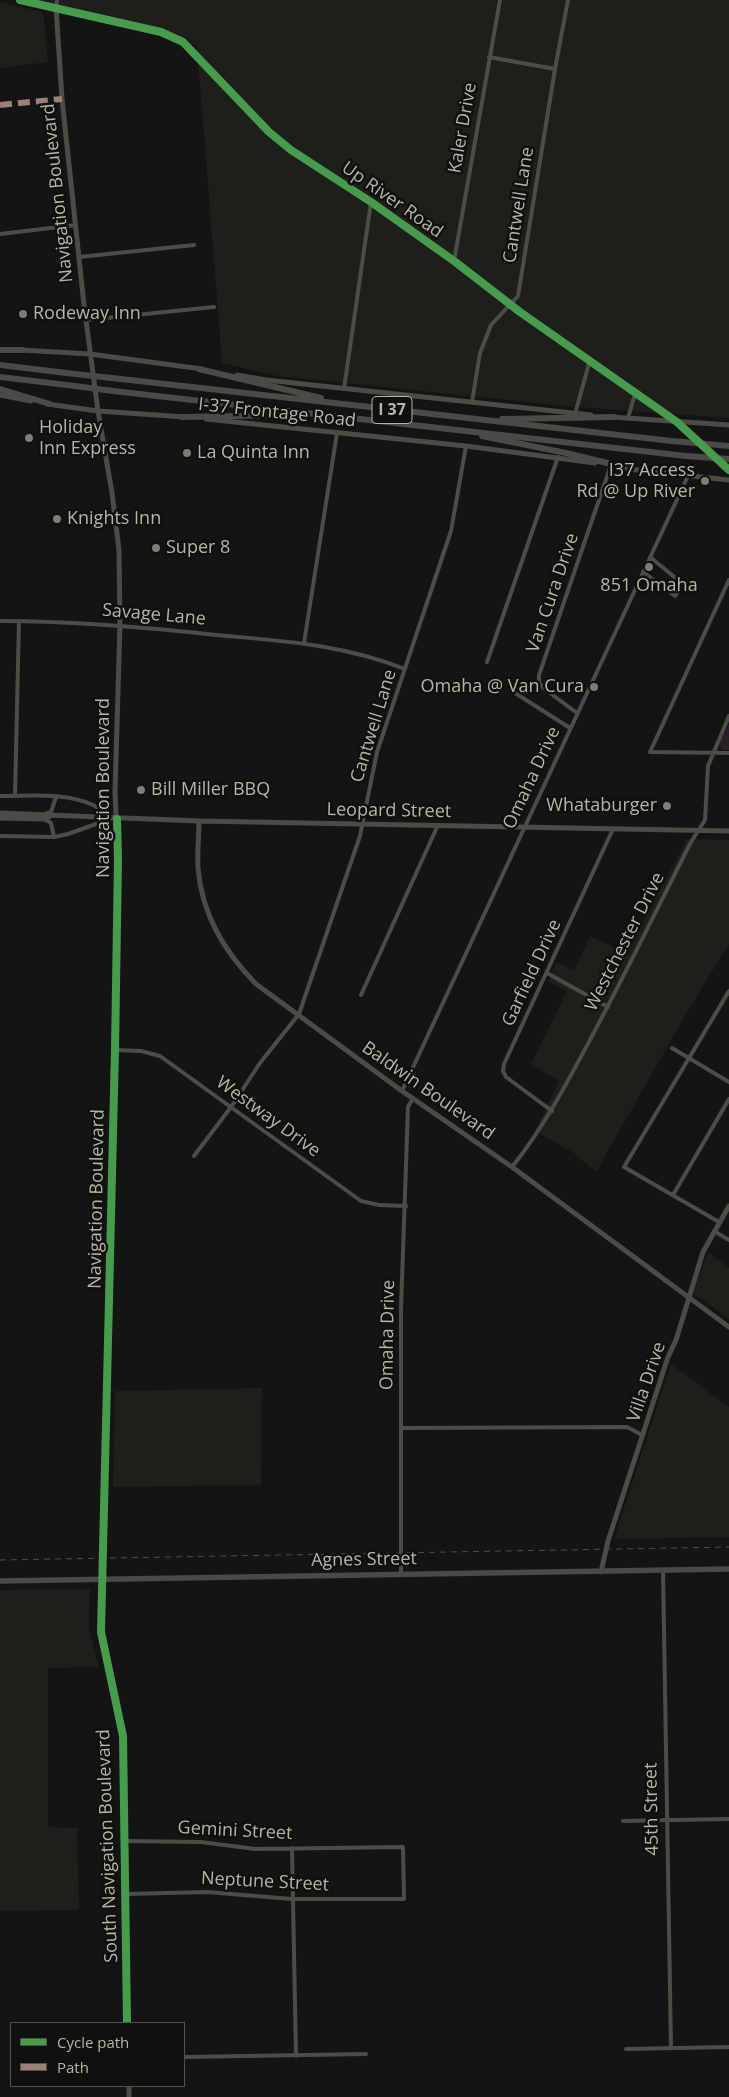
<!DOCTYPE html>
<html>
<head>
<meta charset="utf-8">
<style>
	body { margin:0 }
	#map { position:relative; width:729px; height:2097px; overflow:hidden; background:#141414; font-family:"Open Sans",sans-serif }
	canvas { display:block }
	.legend { position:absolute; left:10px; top:2022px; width:175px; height:65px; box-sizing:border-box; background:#10100e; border:1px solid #53524a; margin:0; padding:6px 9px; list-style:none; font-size:15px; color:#b7b6a4 }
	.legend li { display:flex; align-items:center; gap:10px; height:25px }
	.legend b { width:25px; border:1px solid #53524a }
</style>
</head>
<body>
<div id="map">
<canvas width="729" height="2097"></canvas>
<ul class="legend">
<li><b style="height:6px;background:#469c4c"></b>Cycle path</li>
<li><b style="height:6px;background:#9e8076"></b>Path</li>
</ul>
</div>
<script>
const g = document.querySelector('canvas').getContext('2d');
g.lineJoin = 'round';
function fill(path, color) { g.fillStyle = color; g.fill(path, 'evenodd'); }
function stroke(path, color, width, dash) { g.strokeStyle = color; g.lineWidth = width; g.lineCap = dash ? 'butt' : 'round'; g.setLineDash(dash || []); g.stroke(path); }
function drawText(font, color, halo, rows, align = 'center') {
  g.font = font + ' "Open Sans",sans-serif'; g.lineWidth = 5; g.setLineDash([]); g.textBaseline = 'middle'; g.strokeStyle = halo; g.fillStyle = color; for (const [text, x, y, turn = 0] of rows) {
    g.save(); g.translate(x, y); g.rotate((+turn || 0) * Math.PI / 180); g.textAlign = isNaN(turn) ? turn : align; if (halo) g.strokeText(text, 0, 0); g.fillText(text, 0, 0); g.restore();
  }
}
fill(new Path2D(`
	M40 0H729V418L565 406 278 376 222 363 197 46 172 32Z
	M0 2 43 12 48 62 0 68Z
	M687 839 729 840V944L689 1009 596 1172 574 1153 535 1131 559 1081 531 1064 567 991 548 981 556 962 574 970 590 936 627 953Z
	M708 1252 729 1268V1319L693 1293Z
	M671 1364 729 1407V1537L614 1539Z
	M262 1388 261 1485 113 1487 115 1391Z
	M90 1589 89 1630 99 1667 48 1668V1827L77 1828 79 1910 0 1911V1590Z`), '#1e1e1b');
fill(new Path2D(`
	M729 724V750H722L719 745Z`), '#271f25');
stroke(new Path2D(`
	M56 7 57 0
	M489 57 555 69
	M0 234 76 225
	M79 257 194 245
	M454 261 500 0
	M86 320 214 307
	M344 389 371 202
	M472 402 480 353 491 325 518 296 555 69 568 0
	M575 414 590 360
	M628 418 635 394
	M643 572 675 596 683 584 650 557
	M729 580 650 752 729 753
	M0 621C72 621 144 627 216 635 283 641 341 644 405 669
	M304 643 337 433
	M487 662 558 457
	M515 693 570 728
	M577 713 542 687 539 682V675L611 465
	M0 796C30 796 66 792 93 805 99 808 104 813 109 817
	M15 796 19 621
	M45 814 51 812 56 797
	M44 819 51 823 54 837
	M0 836 54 837 68 834 110 819
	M547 973 608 1007
	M361 995 438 825
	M672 1048 729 1082
	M115 1050 141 1051 160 1056 361 1201 379 1205 406 1206
	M402 1091 688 476
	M552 1111 506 1077 503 1071 504 1064 613 829
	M194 1156 231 1107 260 1063 299 1014 360 836 377 752 451 531 466 446
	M512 1167C544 1127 567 1083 591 1038 626 973 658 907 691 842L705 820 708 766 729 716
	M673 1195 729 1099
	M719 1222 624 1167 729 991
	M714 1231 729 1240
	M401 1428 627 1427 642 1435
	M663 1570 671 2048
	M401 1574V1309L408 1107 413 1098
	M623 1821 729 1819
	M125 1841 201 1842 255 1849 403 1847 404 1899H292L207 1892 126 1894
	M292 1848 296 2056
	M626 2049 729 2047
	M184 2057 366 2054`), '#4d4d48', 4);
stroke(new Path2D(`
	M20 0 161 32 183 42 269 132 291 150 371 202 454 261 520 312 677 422 729 470
	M56 7 62 99 84 305 98 411 112 493 119 550 120 625 115 792 118 859 101 1632 123 1736 127 2023
	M21 350 90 354 202 369
	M237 375 266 380 591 415
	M0 395 31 401
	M47 404 98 411 185 417
	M612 417 729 425
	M206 419 466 446 595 463
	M628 469 729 480
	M0 813 199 821 729 831
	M0 818 44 819 49 817
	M199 821C199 837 197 853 198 868 202 915 224 951 256 984L402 1091 512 1167 729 1327
	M601 1572 608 1541 668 1357 676 1340 703 1252 729 1206
	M129 2086V2097`), '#4b4c46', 5);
stroke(new Path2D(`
	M0 1581 729 1569`), '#494946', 5.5);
stroke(new Path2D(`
	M0 350H23
	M0 365 75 374
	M199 369 321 398
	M0 377 75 386
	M112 378 672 441
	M0 389 50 404
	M113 391 686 456
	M182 417 288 415
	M502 419 614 417
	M482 436 566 453 632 469`), '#4a4a46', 6);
stroke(new Path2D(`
	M0 1560 729 1547`), '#4d4d48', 1, [6, 5]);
stroke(new Path2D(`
	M75 374 112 378
	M75 386 113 391
	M672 441 729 446
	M686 456 729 459`), '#4a4a46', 6);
stroke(new Path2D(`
	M0 105 62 99`), '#9e8076', 6, [12, 6]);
stroke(new Path2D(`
	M20 0 161 32 183 42 269 132 291 150 371 202 454 261 520 312 677 422 729 470
	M117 819 118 859 115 1050 101 1632 123 1736 127 2023`), '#469c4c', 8);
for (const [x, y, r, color] of [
	[23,314,5,"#7e7d72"],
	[29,438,5,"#7e7d72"],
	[187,453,5,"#7e7d72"],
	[705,481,5,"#7e7d72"],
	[57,519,5,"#7e7d72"],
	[156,548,5,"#7e7d72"],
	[649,567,5,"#7e7d72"],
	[594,687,5,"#7e7d72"],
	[141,790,5,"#7e7d72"],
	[667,806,5,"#7e7d72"]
]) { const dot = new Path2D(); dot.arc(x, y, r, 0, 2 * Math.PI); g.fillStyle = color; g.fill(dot); stroke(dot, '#10100e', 2); }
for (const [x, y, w] of [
	[392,410,40]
]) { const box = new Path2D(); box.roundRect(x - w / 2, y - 13.5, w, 27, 4); g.fillStyle = '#10100e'; g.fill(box); stroke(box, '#b7b6a4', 1); }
drawText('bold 16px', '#b7b6a4', null, [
	["I 37",392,410]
]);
drawText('18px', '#b7b6a4', '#10100e', [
	["Kaler Drive",463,128,-80],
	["Navigation Boulevard",58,193,-96],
	["Up River Road",392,200,35],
	["Cantwell Lane",519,205,-81],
	["I-37 Frontage Road",277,413,6],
	["Van Cura Drive",553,593,-71],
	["Savage Lane",154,615,5],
	["Cantwell Lane",374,726,-73],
	["Omaha Drive",532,778,-65],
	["Navigation Boulevard",104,788,-90],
	["Leopard Street",389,811,1],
	["Westchester Drive",625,942,-63],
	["Garfield Drive",532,973,-65],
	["Baldwin Boulevard",428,1091,35],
	["Westway Drive",268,1117,36],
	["Navigation Boulevard",97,1199,-89],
	["Omaha Drive",388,1335,-89],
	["Villa Drive",647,1382,-71],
	["Agnes Street",364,1560,-1],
	["45th Street",652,1809,-91],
	["Gemini Street",235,1831,3],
	["South Navigation Boulevard",108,1846,-92],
	["Neptune Street",265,1882,3]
]);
drawText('18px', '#b7b6a4', '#10100e', [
	["Rodeway Inn",33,314],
	["Holiday",39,428],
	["Inn Express",39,449],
	["La Quinta Inn",197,453],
	["I37 Access",695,471,"right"],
	["Rd @ Up River",695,492,"right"],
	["Knights Inn",67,519],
	["Super 8",166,548],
	["851 Omaha",649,586,"center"],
	["Omaha @ Van Cura",584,687,"right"],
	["Bill Miller BBQ",151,790],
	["Whataburger",657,806,"right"]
], 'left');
</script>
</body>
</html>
